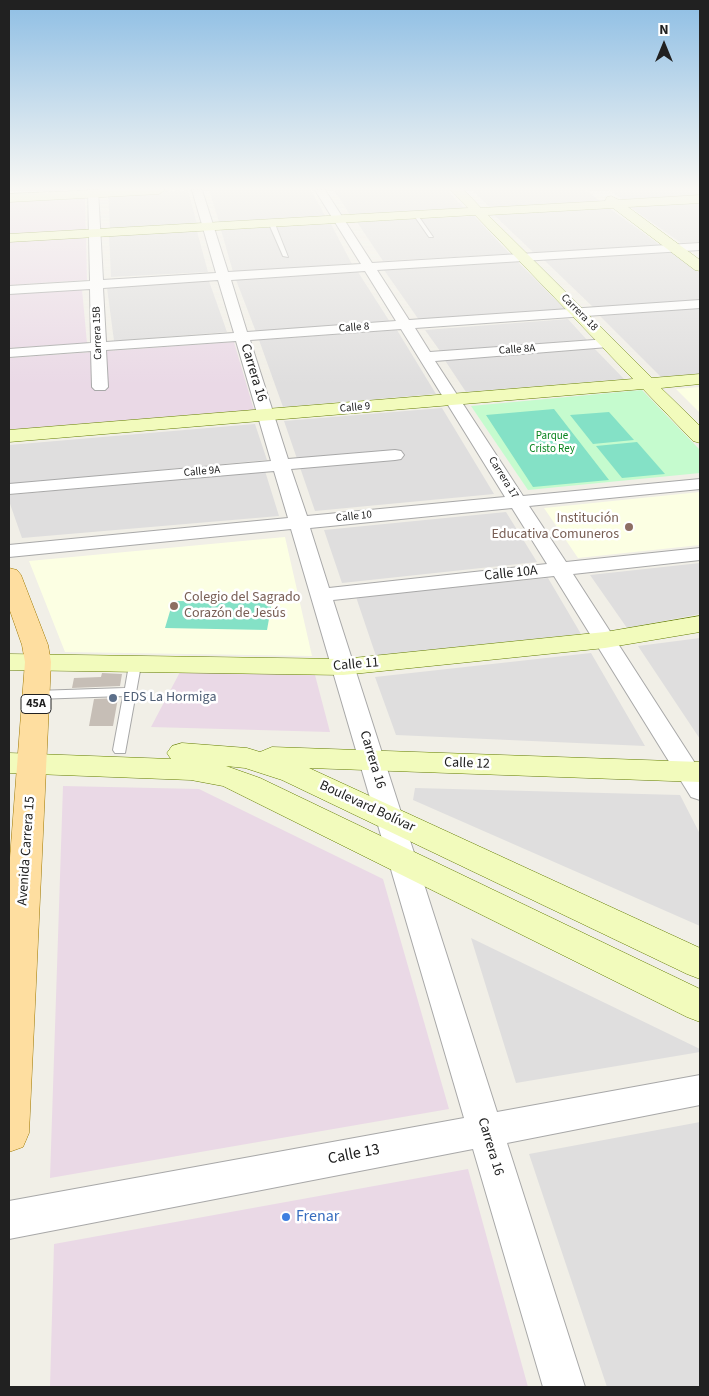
<!DOCTYPE html>
<html>
<head>
<meta charset="utf-8">
<style>
	body { margin:0 }
	#map { position:relative; width:709px; height:1396px; overflow:hidden; background:#f1efe7; font-family:"Source Sans 3",sans-serif }
	canvas { display:block }
	.frame { position:absolute; inset:0; border:10px solid #212121; pointer-events:none }
	.north { position:absolute; left:639px; top:20px; width:50px; height:50px; -webkit-text-stroke:4px #fff; paint-order:stroke; rotate:0deg; font-size:14px; font-weight:700; line-height:20px; text-align:center; color:#212121 }
	.north::after { content:''; display:block; margin:auto; width:18px; height:22px; background:#212121; clip-path:polygon(50% 0,100% 100%,50% 72%,0 100%) }
</style>
</head>
<body>
<div id="map">
<canvas width="709" height="1396"></canvas>
<div class="frame"></div>
<div class="north">N</div>
</div>
<script>
const g = document.querySelector('canvas').getContext('2d');
g.lineJoin = 'round';
function fill(path, color) { g.fillStyle = color; g.fill(path, 'evenodd'); }
function stroke(path, color, width, dash) { g.strokeStyle = color; g.lineWidth = width; g.lineCap = dash ? 'butt' : 'round'; g.setLineDash(dash || []); g.stroke(path); }
function drawText(font, color, halo, rows, align = 'center') {
  g.font = font + ' "Source Sans 3",sans-serif'; g.lineWidth = 5; g.setLineDash([]); g.textBaseline = 'middle'; g.strokeStyle = halo; g.fillStyle = color; for (const [text, x, y, turn = 0] of rows) {
    g.save(); g.translate(x, y); g.rotate((+turn || 0) * Math.PI / 180); g.textAlign = isNaN(turn) ? turn : align; if (halo) g.strokeText(text, 0, 0); g.fillText(text, 0, 0); g.restore();
  }
}
fill(new Path2D(`
	M188 190 197 224 110 228 108 194Z
	M209 190H311L326 217 219 222Z
	M334 190H447L465 209 350 215Z
	M472 190H586L601 202 490 208Z
	M609 190H700V195L623 200Z
	M700 203V242L681 243 630 207Z
	M609 208 660 245 534 253 494 215Z
	M474 216 510 254 383 261 357 222Z
	M331 224 352 264 233 272 221 230Z
	M197 231 208 272 111 277 109 236Z
	M671 252 700 273V300L594 308 544 260Z
	M517 261 565 309 419 320 384 270Z
	M358 272 390 322 256 332 236 280Z
	M209 281 227 332 114 341 107 288Z
	M700 308V374L661 377 599 315Z
	M568 319 587 340 440 351 425 330Z
	M397 330 436 394 283 407 259 340Z
	M594 348 624 379 466 392 444 359Z
	M442 408 494 494 315 511 284 421Z
	M255 424 267 460 9 484V445Z
	M265 471 279 516 22 538 9 501V495Z
	M506 512 537 562 342 583 324 530Z
	M700 563V614L627 628 590 575Z
	M548 578 581 634 376 656 356 597Z
	M700 638V739L638 646Z
	M591 653 645 746 396 735 375 677Z
	M415 788 680 795 700 834V926L413 800Z
	M471 938 700 1049V1052L516 1083Z
	M700 1122V1387H607L529 1154Z`), '#dfdede');
fill(new Path2D(`
	M85 196 86 231 9 235V200Z
	M86 237 87 280 9 285V242Z
	M82 289 87 343 9 348V294Z
	M234 342 254 410 9 430V358Z
	M180 672 315 675 330 732 151 727Z
	M63 786 199 789 383 879 449 1109 50 1178Z
	M468 1169 528 1387H50L54 1244Z`), '#ead9e6');
fill(new Path2D(`
	M700 387V413L676 389Z
	M700 492V545L578 558 544 508Z
	M285 537 312 656 65 652 29 561Z`), '#fcffe3');
fill(new Path2D(`
	M642 390 700 450V473L528 490 471 406Z`), '#c5fbce');
fill(new Path2D(`
	M554 409 609 480 533 487 486 415Z
	M609 412 634 440 593 444 570 415Z
	M637 442 665 474 622 478 596 446Z
	M173 601 272 602 267 630 165 628Z`), '#84e1c6');
fill(new Path2D(`
	M102 673 122 674 120 686 72 688 74 678 101 677Z
	M118 698 113 726H89L94 699 69 700Z`), '#c6beb6');
const lane = new Path2D(`
	M413 214H417L433 237H429Z
	M272 222 275 224 288 257 283 256 269 224Z
	M135 661 141 665 125 753H115L113 750 123 696 36 699 30 695 36 691 125 688 129 665Z`);
const street = new Path2D(`
	M88 190H98L103 280 216 273 192 190H202L228 272 361 264 315 190H325L372 263 700 243V250L377 270 409 320 700 300V308L415 328 430 352 608 339 613 340 615 343 613 346 608 347 435 361 523 496 700 479V489L529 506 566 562 700 548V560L573 574 700 771V800L691 797 554 576 333 600 497 1112 700 1075V1105L507 1143 585 1387H543L473 1149 9 1239V1201L464 1118 291 529 9 557V545L288 518 274 471 9 494V484L271 461 236 341 106 350 108 387 105 390H95L92 387 91 351 9 357V349L91 343 90 289 9 294V286L90 281ZM365 271 396 321 247 332 231 280ZM218 280 234 333 106 342 103 288ZM401 329 505 497 307 516 291 469 395 460 401 459 404 455 401 451 395 450 288 459 250 340ZM512 508 547 564 329 588 310 528Z`);
const secondary = new Path2D(`
	M95 190H165L159 194 9 202V194Z
	M451 190H464L481 208 605 201 607 197 611 196 619 200 700 195V203L628 207 700 260V271L695 270 613 208 488 215 652 378 700 374V384L661 388 700 426V443L693 441 643 389 9 442V430L633 379 475 215 9 242V234L468 208Z
	M700 616V632L605 648 343 675 9 670V654L343 659 605 632Z
	M182 743 247 748 260 752 272 747 700 762V782L309 768 700 948V979L687 974 282 780 245 768 226 766 260 778 700 989V1022L687 1017 223 786 191 780 9 773V753L171 759 167 753 172 746Z`);
const primary = new Path2D(`
	M9 568 17 570 21 575 48 645 51 662 29 1133 23 1147 9 1152V871L25 662 22 645 9 608Z`);
stroke(lane, '#a8a8a8', 2);
stroke(street, '#a8a8a8', 2);
stroke(secondary, '#647d03', 1);
stroke(primary, '#9e7800', 1);
fill(lane, '#fff');
fill(street, '#fff');
fill(secondary, '#f2fbbc');
fill(primary, '#fedea0');
const sky = g.createLinearGradient(0, 0, 0, 385);
sky.addColorStop(0, '#8ebee4');
sky.addColorStop(0.49, '#f9f8f4');
sky.addColorStop(1, '#f9f8f400');
g.fillStyle = sky;
g.fillRect(0, 0, 709, 385);
for (const [x, y, r, color] of [
	[629,527,5,"#8d6e63"],
	[174,606,5,"#8d6e63"],
	[113,698,5,"#5c6f8a"],
	[286,1217,5,"#3f7fe0"]
]) { const dot = new Path2D(); dot.arc(x, y, r, 0, 2 * Math.PI); g.fillStyle = color; g.fill(dot); stroke(dot, '#fff', 2); }
drawText('11px', '#212121', '#fff', [
	["Carrera 18",579,313,45],
	["Calle 8",354,328,-4],
	["Carrera 15B",98,333,-92],
	["Calle 8A",517,350,-4],
	["Calle 9",355,408,-5],
	["Calle 9A",202,472,-5],
	["Carrera 17",503,478,58],
	["Calle 10",354,517,-6]
]);
drawText('11px', '#09841f', '#fff', [
	["Parque",552,437],
	["Cristo Rey",552,450]
]);
for (const [x, y, w] of [
	[36,704,30]
]) { const box = new Path2D(); box.roundRect(x - w / 2, y - 9.5, w, 19, 4); g.fillStyle = '#fff'; g.fill(box); stroke(box, '#212121', 1); }
drawText('bold 12px', '#212121', null, [
	["45A",36,704]
]);
drawText('14px', '#212121', '#fff', [
	["Carrera 16",253,373,73],
	["Calle 10A",511,574,-6],
	["Calle 11",356,665,-5],
	["Carrera 16",372,760,73],
	["Calle 12",467,764,2],
	["Boulevard Bolívar",367,807,25],
	["Avenida Carrera 15",27,851,-86],
	["Carrera 16",490,1147,73]
]);
drawText('14px', '#785e54', '#fff', [
	["Institución",619,519],
	["Educativa Comuneros",619,535],
	["Colegio del Sagrado",184,598,"left"],
	["Corazón de Jesús",184,614,"left"]
], 'right');
drawText('14px', '#4e5e75', '#fff', [
	["EDS La Hormiga",123,698]
], 'left');
drawText('16px', '#212121', '#fff', [
	["Calle 13",354,1155,-11]
]);
drawText('16px', '#366cbe', '#fff', [
	["Frenar",296,1217]
], 'left');
</script>
</body>
</html>
